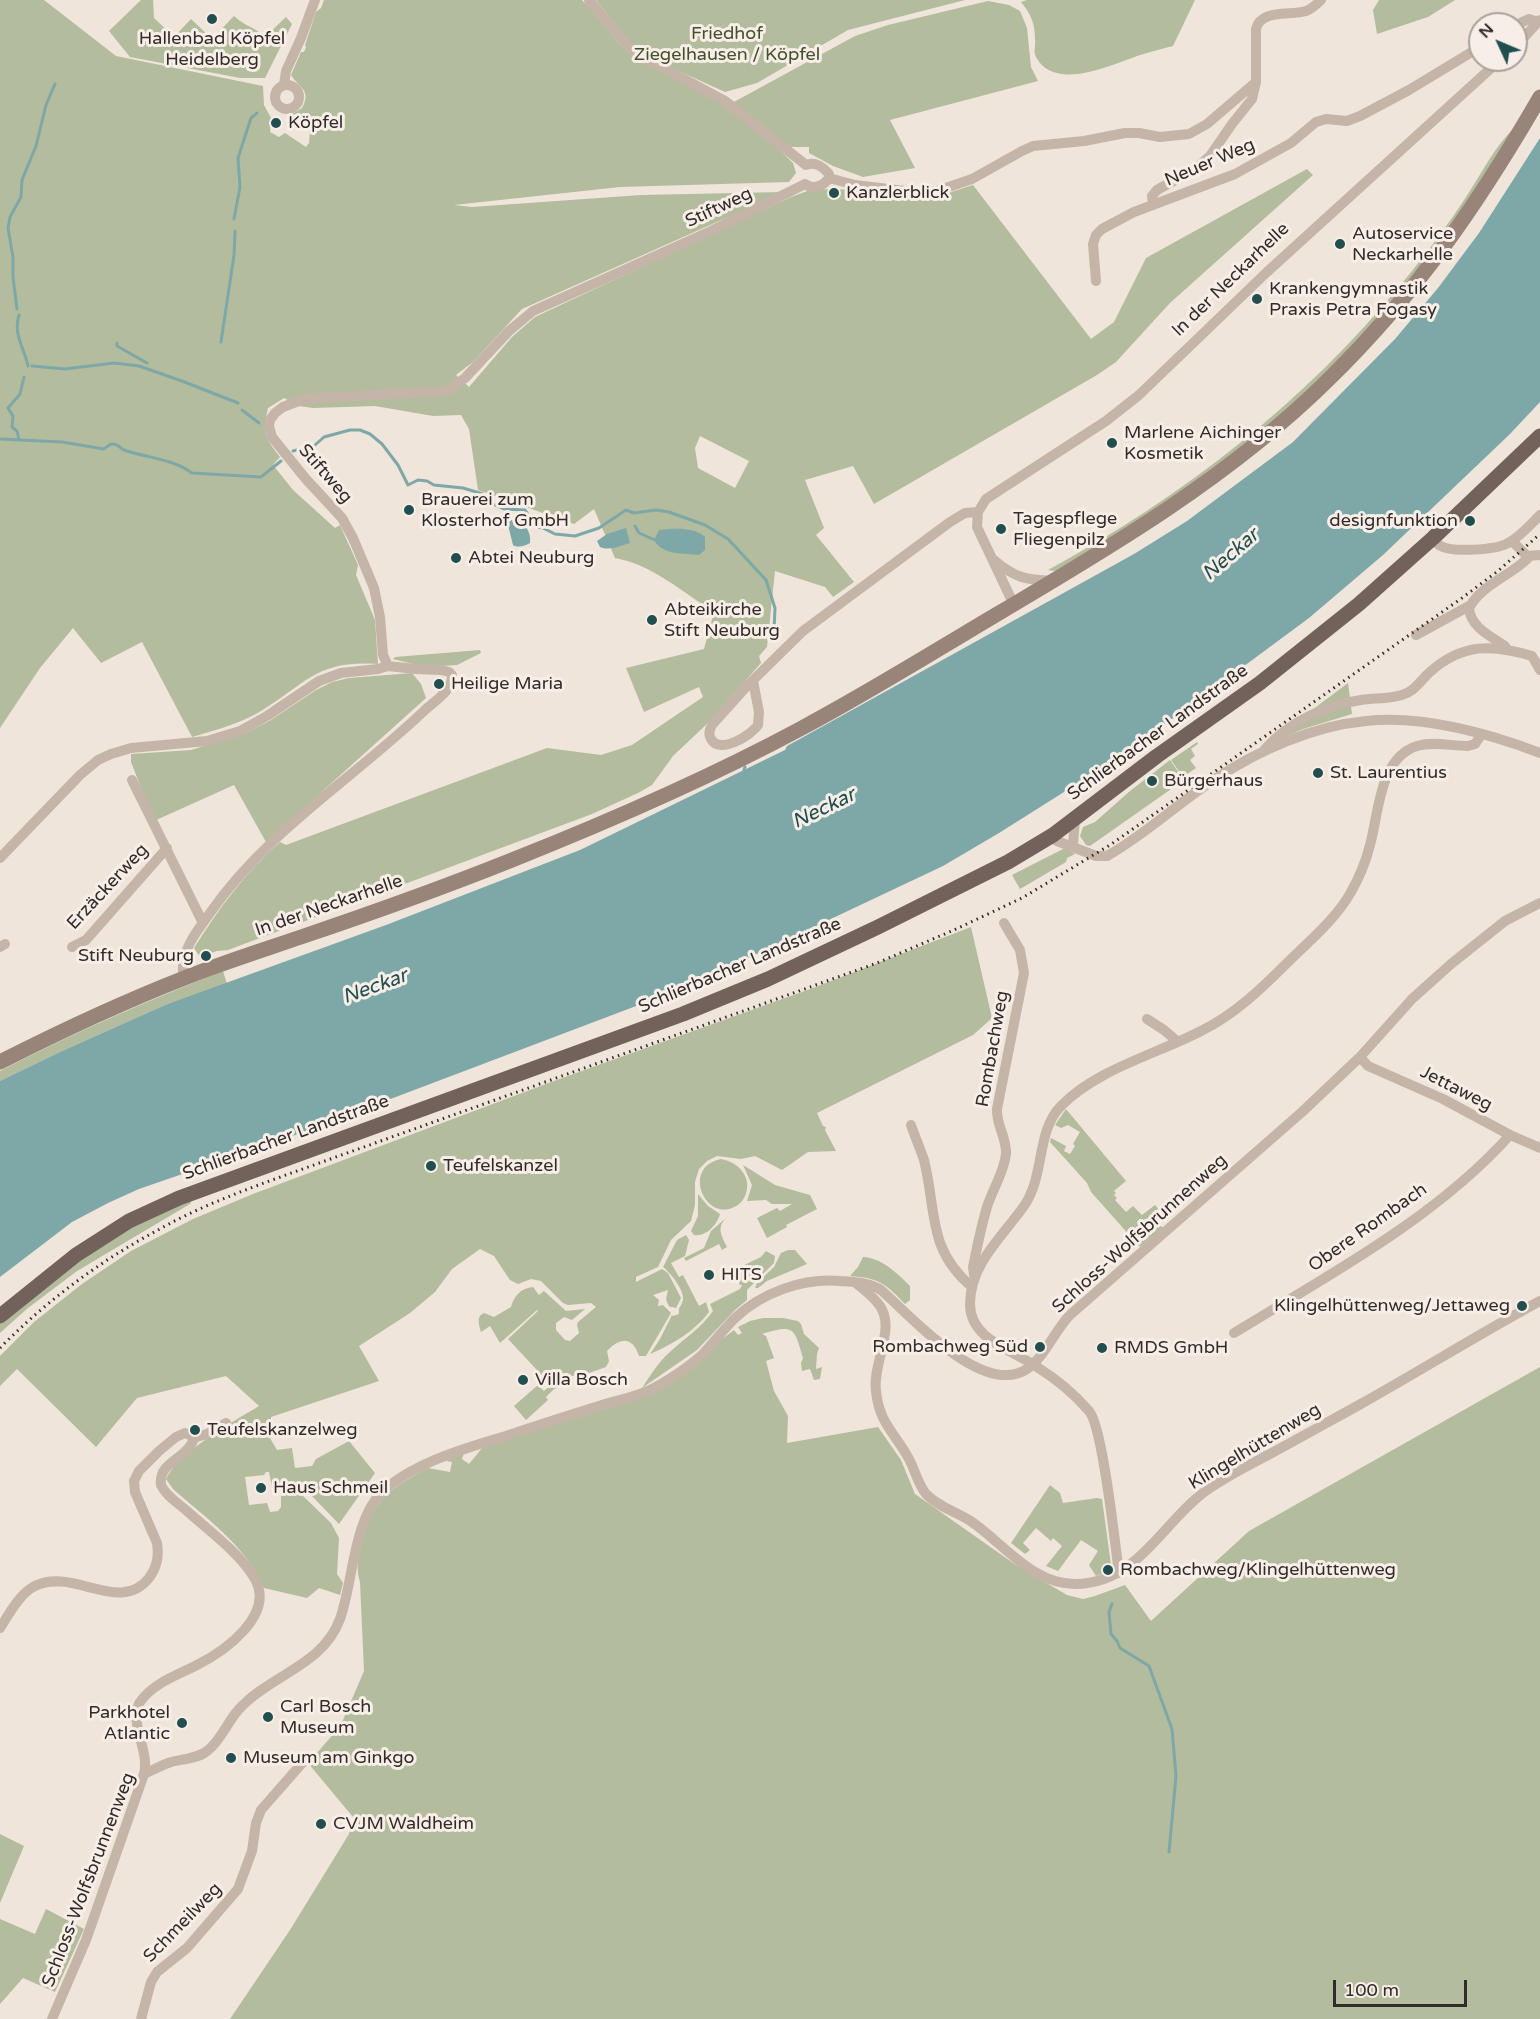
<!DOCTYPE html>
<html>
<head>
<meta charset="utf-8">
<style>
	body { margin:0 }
	#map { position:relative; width:1540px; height:2019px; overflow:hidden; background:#efe5db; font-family:"Varela Round",sans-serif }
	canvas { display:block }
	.north { position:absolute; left:1468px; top:12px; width:60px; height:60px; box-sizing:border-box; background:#f7efe7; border:2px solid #a9a19b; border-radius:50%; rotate:314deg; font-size:16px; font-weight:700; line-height:24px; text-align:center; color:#332b28 }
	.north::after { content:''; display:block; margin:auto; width:21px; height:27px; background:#224e50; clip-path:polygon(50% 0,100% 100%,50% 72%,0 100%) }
	.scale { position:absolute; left:1333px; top:1980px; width:134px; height:27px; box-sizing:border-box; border:3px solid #332b28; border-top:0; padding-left:8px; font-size:18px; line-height:21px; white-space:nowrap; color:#332b28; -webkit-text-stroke:4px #f7efe7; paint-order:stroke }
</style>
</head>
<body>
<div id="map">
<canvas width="1540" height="2019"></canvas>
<div class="north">N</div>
<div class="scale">100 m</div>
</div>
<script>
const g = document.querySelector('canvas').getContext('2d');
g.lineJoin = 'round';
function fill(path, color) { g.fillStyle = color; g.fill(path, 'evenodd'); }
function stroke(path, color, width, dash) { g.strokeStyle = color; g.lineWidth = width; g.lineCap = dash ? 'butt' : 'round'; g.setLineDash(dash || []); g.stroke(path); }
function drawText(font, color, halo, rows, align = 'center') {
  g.font = font + ' "Varela Round",sans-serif'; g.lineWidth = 6; g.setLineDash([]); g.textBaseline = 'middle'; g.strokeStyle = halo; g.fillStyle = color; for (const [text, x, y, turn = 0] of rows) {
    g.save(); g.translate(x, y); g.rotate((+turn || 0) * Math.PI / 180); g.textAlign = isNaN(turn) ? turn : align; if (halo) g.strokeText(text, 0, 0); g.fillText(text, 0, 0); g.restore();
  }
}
fill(new Path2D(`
	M0 0H44L116 56 263 86 264 105 271 118 270 132 279 137 285 133 306 147 309 143 310 131 292 114 302 108C312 90 299 88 291 75L301 52H304L306 47 305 45 316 12 321 8 324 0H582C599 16 611 36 628 52L719 101 780 150 793 163 796 173 789 182 620 187 454 205 472 207 641 195 784 192 522 309 473 362 456 375 469 387 512 337 535 317 791 197 810 190 831 189 863 190 920 198 942 195 973 185 1091 339 1114 322 1146 258 1307 169 1313 175 1170 303 1116 362 1097 375 874 504 853 466 805 480 824 528 816 535 854 582 833 597 825 587 775 571 767 647 759 656 761 663 709 722 673 756 652 785 638 793 592 814 228 950 217 951 200 957 194 948C219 908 245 873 280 842L286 845 547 748 601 755 632 745 703 697 699 687 644 712 626 668 704 649 714 612C684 593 651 564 615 558L594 509 574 524 478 490 469 429 461 415 433 416 375 406 313 408 299 406 284 398 268 408C262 433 265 437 280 457L273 465 293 490 335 528 340 525 358 565 356 575 375 620 378 664C317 660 308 682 261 711 240 724 215 730 192 737L142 642 101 663 73 628 40 668 0 728ZM700 436 749 461 735 488 698 468 695 448Z
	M141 0H153L154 18 174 37 191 19 212 39 234 16C244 26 255 27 265 37L286 17 292 24 265 78H240L130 57 109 31Z
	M596 0H965L848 30 757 83 725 92 648 57 632 45Z
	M1027 0H1195L1173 46C1161 49 1149 52 1137 56 1112 65 1054 92 1036 57 1033 51 1036 46 1035 39 1035 24 1031 14 1021 2Z
	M1379 0H1455L1428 17 1377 34 1373 10Z
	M988 1 1009 5 1020 11 1027 28 1031 67 1038 81 890 120 915 168 863 177 833 166 809 153V147H787L732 103 855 36 888 25Z
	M1515 127 1467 204 1391 304 1324 376 1261 432 1150 515 1055 571 1048 570C1183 497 1306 401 1403 282 1426 254 1448 225 1468 194 1483 171 1495 146 1515 127Z
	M480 650 481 653 457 665 425 667 393 659 395 657Z
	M412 673 421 684 426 698 266 842 234 785 154 821 131 762V754L191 750 246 733 271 720 316 690 332 682 349 678Z
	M1348 683 1352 714 1303 729 1264 746Z
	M1197 742 1198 744 1191 749 1195 756 1190 760 1196 768 1183 777 1171 760Z
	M1170 760 1184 780 1090 846 1086 845 1080 836 1083 827 1095 822 1130 791Z
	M1065 848 1075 854 1067 858 1066 862 1020 889 1012 875Z
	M971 927 992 1018 973 1035 817 1113 823 1126 826 1127 825 1130 836 1151 808 1152 782 1170 755 1156 741 1159 717 1156 707 1161 699 1169 695 1182V1205L691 1221 671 1240 658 1267 636 1277V1282L662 1269 668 1273 681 1298 676 1308C670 1306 669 1309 666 1299L668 1290 653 1295 659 1300 658 1306 663 1305 671 1313 646 1356H639C633 1337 621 1336 607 1351L609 1361 606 1367 581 1376 580 1373 570 1377 572 1382 554 1389 546 1397 548 1400 526 1420 514 1406 538 1385 544 1391 551 1385 508 1339 538 1311 537 1310 500 1343 490 1326 481 1332C479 1325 476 1316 484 1313L494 1317 511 1307C514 1296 521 1288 533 1287L539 1295 544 1291 566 1311 585 1309 572 1320 564 1317 556 1323V1330L565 1340 570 1341 579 1333 577 1325 578 1322 596 1307 591 1303 568 1305 563 1303 541 1281 531 1279 518 1284 510 1280 494 1256 480 1249 452 1269 435 1292 410 1313 359 1346 379 1381 271 1417 270 1438 277 1450 292 1448 295 1468 312 1466 316 1459 349 1441 375 1473 339 1524 311 1495 300 1488 272 1487 269 1472H266L264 1475 245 1477 249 1505 267 1503 270 1512 278 1511 281 1507V1496L296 1493 303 1496 331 1523 339 1538 337 1574 343 1583 340 1595 319 1588 307 1598 264 1588C247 1547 206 1518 173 1489L166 1479C178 1452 233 1422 259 1406L226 1376 137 1398 96 1447 17 1369 0 1386V1356L34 1322 82 1284 131 1251 193 1219 253 1194 554 1081 813 988Z
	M223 971 227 984 165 1005 62 1051 0 1081V1071C73 1033 147 1001 223 971Z
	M1066 1109 1126 1181 1114 1191 1116 1193 1114 1195 1117 1198 1115 1200 1126 1212 1133 1206 1142 1215 1155 1205 1162 1213 1155 1220 1163 1228 1140 1247 1091 1192 1087 1183 1050 1142 1051 1138 1066 1146 1064 1151 1070 1154 1075 1146 1073 1144 1080 1132 1068 1125 1061 1128 1055 1125Z
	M721 1159C739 1162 753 1178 745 1196 743 1201 738 1206 732 1208 704 1219 682 1167 721 1159Z
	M743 1165 775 1185 810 1195 817 1209 786 1225 787 1227 767 1238 757 1218 777 1208 780 1211 792 1204H772L766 1200 747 1201 752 1185Z
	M698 1194 708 1206 720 1214C717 1225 706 1237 694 1235L691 1231 698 1216Z
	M193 1198 190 1204 77 1271 28 1308 0 1333V1322C37 1292 74 1261 115 1237 140 1222 166 1210 193 1198Z
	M726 1218C716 1228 722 1237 727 1247L722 1250 719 1244 686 1261 684 1258 704 1248 711 1231Z
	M686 1235 689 1240 685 1256 671 1263 679 1277 683 1275 699 1306 706 1302 709 1312C694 1332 673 1344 650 1354L660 1339 672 1315 673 1316 679 1314C678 1307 681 1307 683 1300 685 1291 670 1272 663 1267L677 1240Z
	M788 1250H795L807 1264 767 1281 758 1288H755L757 1283 774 1267 781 1253Z
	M766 1251 775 1256 774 1263 747 1290V1300L735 1310 697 1350 642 1388C650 1376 659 1361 671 1351 686 1337 701 1328 713 1311L710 1304 740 1289 742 1285H740L735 1275 739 1273 740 1267 761 1257Z
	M863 1257C882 1258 897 1273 910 1286V1300L905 1304C885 1283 879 1278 850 1276L858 1267Z
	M763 1318H783L798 1321 801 1324 804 1334 819 1348 817 1354 816 1369 822 1367 820 1379 814 1380 810 1369 802 1371 801 1363 803 1358C794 1328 795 1324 762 1334L766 1336 774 1358 766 1361 774 1391 788 1416 787 1443 878 1427 901 1460 915 1494 1016 1565 1067 1595 1083 1599 1095 1596 1125 1585 1151 1621 1249 1531 1540 1367V2019H230L290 1930 349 1834 353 1817 308 1763 330 1738 343 1720 364 1671 360 1582C352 1558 367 1514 385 1496 398 1484 413 1476 428 1468L450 1472 452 1462 446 1461 464 1453 462 1459 469 1464 483 1447 649 1395 734 1330 738 1335 742 1333 738 1327 750 1321Z
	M1050 1485 1060 1493 1063 1503 1097 1498 1102 1499 1111 1565 1106 1572 1096 1576 1089 1565 1098 1551 1081 1540 1058 1571 1046 1566 1062 1546 1053 1538 1051 1541 1036 1528 1023 1543 1030 1550 1025 1554 1011 1543Z
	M0 1834 24 1846 0 1903Z
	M46 1909 84 1929 55 1992 23 1978 0 2004V1919L35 1934Z`), '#b3bc9d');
fill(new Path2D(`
	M1540 138V402L1510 434 1383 555 1309 618 1186 709 1091 775 999 833 943 866 689 986 298 1134 139 1189 108 1203 72 1222 0 1277V1081L62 1051 165 1005 386 925 580 850 785 750 787 746 1134 554 1187 521 1293 442 1395 339 1438 288 1479 233Z
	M509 520C522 519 532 530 530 543 526 546 517 548 513 545L507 521Z
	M626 528 630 543C620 546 610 551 600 547L597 541 607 534Z
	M659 530C673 528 695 527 705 537V550L699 555C684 553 663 556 654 540Z`), '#7ea8a8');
stroke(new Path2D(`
	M234 219 240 187 238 158 251 118 257 113
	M17 309 13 277V257L8 228 10 217 21 197 22 180 36 146 46 105 55 84
	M19 315C13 335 24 347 28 366
	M221 342 234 255 235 231
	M117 343V346L147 363
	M32 366 65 369 114 363 139 366 182 381 238 403
	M242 410 259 423
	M0 439 62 442 104 449C105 448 110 444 112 444 117 443 120 448 124 450 147 458 171 458 192 473L261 477 281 461
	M19 440 17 431 12 427 13 416 8 408 20 394 24 377
	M293 451 297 450 307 452 324 437 350 430H360L370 434 382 444 398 465 408 485 418 480 427 481 434 485 463 488 483 494 488 502 504 509 525 510 529 516H534L537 527 543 528 555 534 575 536 599 528 626 510 634 513 656 510 669 512 705 525 728 539 766 580 775 608 774 631
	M635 526 639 533 655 540
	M744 770 745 767
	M1112 1604 1109 1612 1111 1634 1117 1641 1120 1648 1149 1666 1172 1729 1176 1776 1169 1852`), '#7ea8a8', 3);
stroke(new Path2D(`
	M589 0 628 46 639 55 725 101 806 165C815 161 824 168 829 174V178
	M1516 25 1529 19 1538 22
	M1516 46 1540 20
	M275 97a12 12 0 1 1 24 0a12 12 0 1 1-24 0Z
	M284 85 286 71 301 38 315 0
	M829 178 855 185 914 192 937 191 972 179 1022 151 1033 146 1084 141 1125 133H1139L1160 137 1189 134 1207 124 1256 82
	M805 184C813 190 824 186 829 178
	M1153 205 1152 196 1157 190 1195 169 1210 156 1232 124 1252 99 1256 82V29C1261 9 1290 16 1306 11 1312 9 1317 4 1321 0
	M1096 281 1093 244 1096 235 1102 229 1134 212 1235 174 1291 143 1316 122 1326 119 1347 121 1360 116 1409 90 1480 47
	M1433 538C1435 541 1436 543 1439 545 1450 553 1496 550 1508 543 1520 537 1530 525 1540 515
	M1512 541 1527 556 1540 555
	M994 560C1015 578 1026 580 1053 581
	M1014 605 977 527 978 512 986 499 1106 421 1139 395 1267 272 1500 60
	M1416 635 1471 605
	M1505 646C1492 637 1470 627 1469 608 1482 584 1511 576 1529 557
	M388 666 383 655 380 617 374 588 353 538 342 518 305 478 272 437 269 426 270 420 275 413 283 407 304 399 447 391 465 378 509 331 533 311 711 231 805 184
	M753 681 759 712 758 725C751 735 720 755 711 739 708 734 709 730 712 725L747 686 803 631 950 522 965 513 978 512
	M1265 749C1289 722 1326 705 1361 700 1375 698 1389 699 1402 695 1414 692 1421 680 1430 672 1462 643 1493 644 1532 656L1540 670
	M132 780 203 923
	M1053 835 1057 841 1096 856H1107C1145 835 1178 803 1215 779 1259 750 1313 726 1366 721 1424 715 1487 733 1540 753
	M1073 845 1075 819
	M0 858 80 775 98 760 111 754 131 748 207 741 240 731 267 716 319 681 341 673 378 669 388 666 415 669 441 670 449 672 452 675C453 690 435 701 425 710 354 778 267 831 210 913 201 926 189 940 185 956 182 963 183 971 183 978
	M0 947 5 944
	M72 947 86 940 167 848
	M1147 1019 1164 1030 1178 1042
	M1360 1057 1368 1066 1443 1099 1510 1135 1540 1148
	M911 1125C915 1137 920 1148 924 1160 937 1212 927 1249 972 1287
	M974 1275 973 1267C977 1247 981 1227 987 1207 992 1190 1004 1173 1006 1154 1007 1138 996 1125 997 1109L1024 973 1020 950 1004 923
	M856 1283C864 1290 874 1297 880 1306 896 1329 872 1364 876 1391 879 1423 895 1433 909 1459 915 1470 918 1484 926 1494 938 1507 957 1512 972 1522 1004 1544 1034 1586 1078 1584 1140 1581 1162 1522 1207 1490 1227 1476 1249 1465 1270 1454 1300 1438 1330 1421 1359 1405 1420 1371 1479 1334 1540 1301
	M1234 1333C1327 1276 1436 1218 1510 1135
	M193 1438 207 1434 226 1423
	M1119 1573C1115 1545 1103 1427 1089 1411 1075 1395 1055 1378 1037 1367 1013 1350 970 1340 970 1304 970 1264 1003 1236 1024 1206 1045 1176 1036 1131 1061 1106 1097 1069 1157 1054 1201 1031 1234 1015 1261 989 1286 964 1307 943 1337 918 1351 892 1359 878 1366 861 1370 845 1379 813 1379 758 1417 746 1433 741 1451 746 1468 746L1475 744 1481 735
	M0 1628C9 1614 20 1593 35 1586 73 1567 120 1615 149 1578 157 1567 159 1557 157 1543L135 1492 134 1481 139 1471 159 1451 176 1437 185 1433 192 1436 193 1441C186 1459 158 1462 161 1485 166 1496 178 1503 187 1511 208 1530 241 1554 255 1579 275 1615 225 1651 197 1665 178 1675 153 1683 140 1702 128 1722 150 1750 144 1774L86 1940 52 2019
	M144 1774C153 1770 162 1765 171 1762 182 1759 197 1759 207 1751 222 1740 228 1719 242 1706 273 1674 323 1665 340 1619 353 1583 353 1522 381 1493 412 1463 466 1448 506 1436 538 1425 570 1415 602 1405 618 1400 637 1397 652 1389 668 1381 690 1366 703 1354 714 1342 724 1329 735 1318 763 1292 803 1278 840 1281 854 1282 869 1282 881 1290 911 1316 983 1398 1027 1369 1046 1356 1054 1331 1070 1315L1302 1112 1360 1057 1412 999 1451 964 1505 921 1540 903
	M141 2019 151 1982 157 1972 187 1948 238 1889 252 1851 256 1823 261 1810 304 1761`), '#c5b5a9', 10);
stroke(new Path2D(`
	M0 1062C61 1031 123 1002 187 977 225 962 263 950 301 937 372 913 442 888 512 860 610 821 707 779 800 729 866 694 930 654 994 616 1111 547 1231 476 1328 380 1417 293 1478 204 1540 97`), '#99847a', 15);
stroke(new Path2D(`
	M0 1316 76 1255 129 1221 179 1198 683 1014 768 979 878 927 1008 862 1053 835 1157 756 1260 683 1359 604 1433 538 1540 436`), '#73625b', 15);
stroke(new Path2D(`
	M0 1348C46 1301 100 1261 158 1230 202 1205 250 1188 297 1171L877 963 954 930 1022 898 1110 845 1462 598 1498 571 1540 534`), '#332b28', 3, [1.5, 4.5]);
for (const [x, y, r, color] of [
	[212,19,6,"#224e50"],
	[276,123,6,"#224e50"],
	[834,193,6,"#224e50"],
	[1340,244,6,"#224e50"],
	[1257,299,6,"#224e50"],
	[1112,443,6,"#224e50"],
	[409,510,6,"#224e50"],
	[1470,521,6,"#224e50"],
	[1001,529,6,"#224e50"],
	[456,558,6,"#224e50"],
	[652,620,6,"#224e50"],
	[439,684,6,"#224e50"],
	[1318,773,6,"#224e50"],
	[1152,781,6,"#224e50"],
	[206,956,6,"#224e50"],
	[431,1166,6,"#224e50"],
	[709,1275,6,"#224e50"],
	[1522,1306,6,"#224e50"],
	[1040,1347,6,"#224e50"],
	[1102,1348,6,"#224e50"],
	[523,1380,6,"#224e50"],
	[195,1430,6,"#224e50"],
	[261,1488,6,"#224e50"],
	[1108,1570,6,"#224e50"],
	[268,1717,6,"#224e50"],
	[182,1723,6,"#224e50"],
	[231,1758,6,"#224e50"],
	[321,1824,6,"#224e50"]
]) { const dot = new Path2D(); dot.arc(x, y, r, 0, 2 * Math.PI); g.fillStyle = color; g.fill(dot); stroke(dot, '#f7efe7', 2); }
drawText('18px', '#444f2e', '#f7efe7', [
	["Friedhof",727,34],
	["Ziegelhausen / Köpfel",727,55]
]);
drawText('18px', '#332b28', '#f7efe7', [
	["Hallenbad Köpfel",212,39,"center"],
	["Heidelberg",212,60,"center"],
	["Köpfel",288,123],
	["Kanzlerblick",846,193],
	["Autoservice",1352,234],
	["Neckarhelle",1352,255],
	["Krankengymnastik",1269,289],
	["Praxis Petra Fogasy",1269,310],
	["Marlene Aichinger",1124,433],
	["Kosmetik",1124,454],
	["Brauerei zum",421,500],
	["Klosterhof GmbH",421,521],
	["Tagespflege",1013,519],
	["Fliegenpilz",1013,540],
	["designfunktion",1458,521,"right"],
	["Abtei Neuburg",468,558],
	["Abteikirche",664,610],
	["Stift Neuburg",664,631],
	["Heilige Maria",451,684],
	["St. Laurentius",1330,773],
	["Bürgerhaus",1164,781],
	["Stift Neuburg",194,956,"right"],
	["Teufelskanzel",443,1166],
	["HITS",721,1275],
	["Klingelhüttenweg/Jettaweg",1510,1306,"right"],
	["Rombachweg Süd",1028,1347,"right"],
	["RMDS GmbH",1114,1348],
	["Villa Bosch",535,1380],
	["Teufelskanzelweg",207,1430],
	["Haus Schmeil",273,1488],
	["Rombachweg/Klingelhüttenweg",1120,1570],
	["Carl Bosch",280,1707],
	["Museum",280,1728],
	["Parkhotel",170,1713,"right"],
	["Atlantic",170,1734,"right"],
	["Museum am Ginkgo",243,1758],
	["CVJM Waldheim",333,1824]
], 'left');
drawText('18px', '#332b28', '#f7efe7', [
	["Neuer Weg",1210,163,-23],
	["Stiftweg",719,208,-25],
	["In der Neckarhelle",1231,280,-44],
	["Stiftweg",325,474,49],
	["Schlierbacher Landstraße",1158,733,-36],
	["Erzäckerweg",108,887,-47],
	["In der Neckarhelle",329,906,-19],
	["Schlierbacher Landstraße",740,966,-23],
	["Rombachweg",993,1049,-80],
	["Jettaweg",1456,1089,27],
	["Schlierbacher Landstraße",286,1138,-20],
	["Obere Rombach",1368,1228,-35],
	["Schloss-Wolfsbrunnenweg",1140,1234,-42],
	["Klingelhüttenweg",1255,1447,-31],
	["Schloss-Wolfsbrunnenweg",89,1880,-69],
	["Schmeilweg",183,1923,-46]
]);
drawText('italic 20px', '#224e50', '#f7efe7', [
	["Neckar",1231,555,-41],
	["Neckar",824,809,-26],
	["Neckar",375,987,-20]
]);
</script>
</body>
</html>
